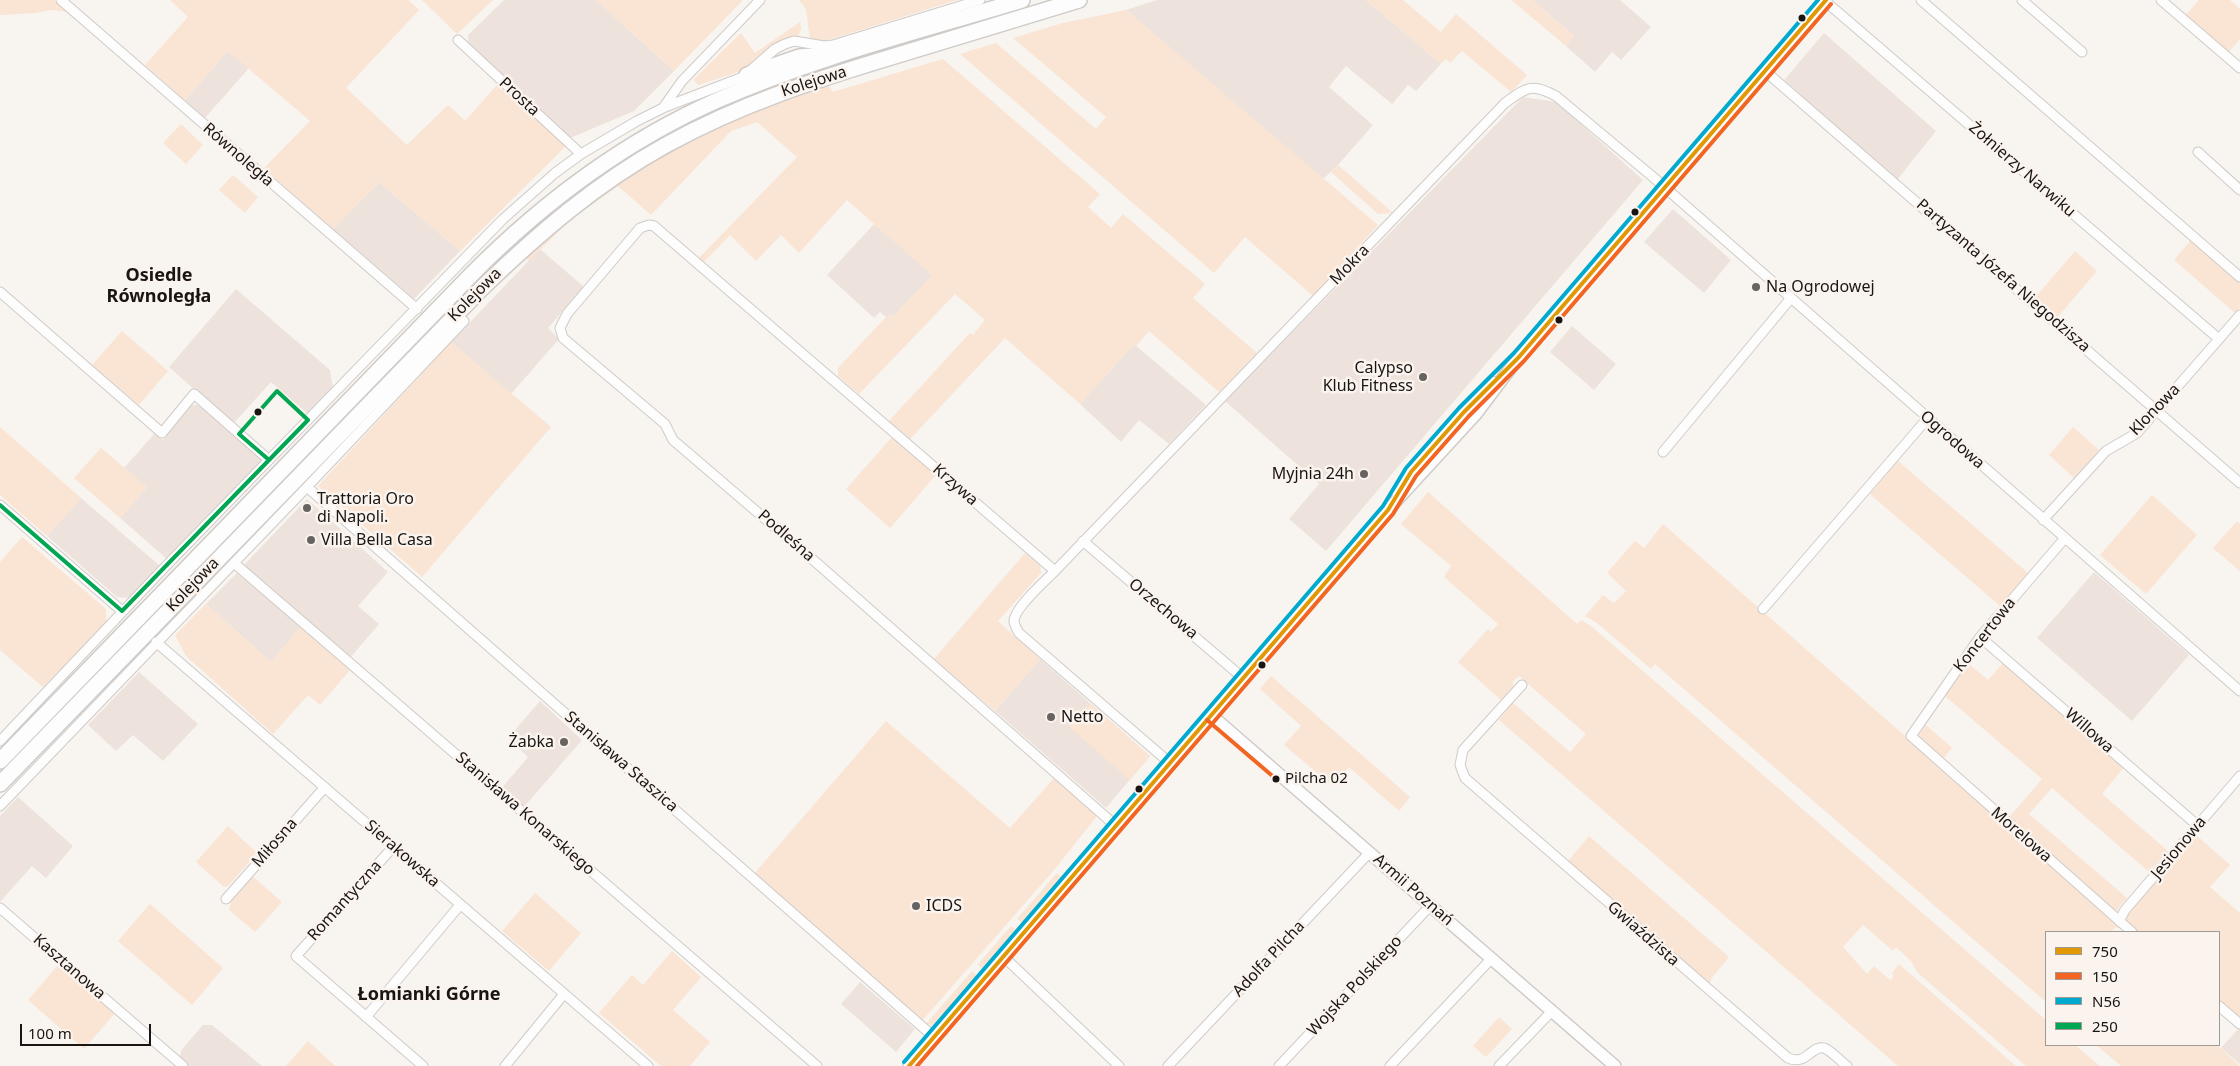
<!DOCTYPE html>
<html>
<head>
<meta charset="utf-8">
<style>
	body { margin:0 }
	#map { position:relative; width:2240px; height:1066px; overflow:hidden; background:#f8f4f0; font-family:"Noto Sans",sans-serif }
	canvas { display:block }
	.legend { position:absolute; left:2045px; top:931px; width:175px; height:115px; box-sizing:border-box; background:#fbf3ed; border:1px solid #a09a96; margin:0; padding:6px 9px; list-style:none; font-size:15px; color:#181513 }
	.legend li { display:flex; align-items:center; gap:10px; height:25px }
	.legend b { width:25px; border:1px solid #a09a96 }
	.scale { position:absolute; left:20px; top:1024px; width:131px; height:22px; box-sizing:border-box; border:2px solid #181513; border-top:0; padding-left:6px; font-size:15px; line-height:18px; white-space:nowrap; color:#181513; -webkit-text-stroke:4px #fbf3ed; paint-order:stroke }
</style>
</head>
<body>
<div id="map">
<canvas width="2240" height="1066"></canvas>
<ul class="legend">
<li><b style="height:6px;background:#e19802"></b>750</li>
<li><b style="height:6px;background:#f26522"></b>150</li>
<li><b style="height:6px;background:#00a9ce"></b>N56</li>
<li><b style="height:6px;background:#00a651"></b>250</li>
</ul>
<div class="scale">100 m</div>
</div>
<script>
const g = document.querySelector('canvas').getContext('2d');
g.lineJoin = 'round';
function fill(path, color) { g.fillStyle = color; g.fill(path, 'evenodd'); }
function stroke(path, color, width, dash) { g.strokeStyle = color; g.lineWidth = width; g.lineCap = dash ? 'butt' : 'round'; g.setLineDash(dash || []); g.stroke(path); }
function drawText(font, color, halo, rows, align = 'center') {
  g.font = font + ' "Noto Sans",sans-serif'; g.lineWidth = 5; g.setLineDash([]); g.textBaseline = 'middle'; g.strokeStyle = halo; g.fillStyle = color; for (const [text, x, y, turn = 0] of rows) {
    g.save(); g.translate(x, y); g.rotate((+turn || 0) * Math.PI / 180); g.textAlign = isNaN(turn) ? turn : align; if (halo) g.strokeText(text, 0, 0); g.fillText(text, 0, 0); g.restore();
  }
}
fill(new Path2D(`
	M504 0H596L674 71 634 111 570 138 468 43V35Z
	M1157 0H1366L1441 64 1416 91 1408 85 1392 104 1346 66 1329 87 1373 125 1338 165 1323 179 1126 10Z
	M1532 0H1620L1651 27 1621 60 1612 52 1595 72 1566 46 1574 36Z
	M1824 33 1936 131 1897 180 1784 80Z
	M228 51 249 68 205 118 185 100Z
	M1523 97 1556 102 1643 180 1326 551 1289 519 1319 484 1225 401Z
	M379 182 460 251 414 299 333 229Z
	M1673 209 1731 260 1704 293 1644 242Z
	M874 224 933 275 895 315 886 317 880 312 874 318 827 275Z
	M540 249 584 287 548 328 559 339 511 394 451 342Z
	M236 289 330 370 333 389 308 414 271 382 233 424 169 367Z
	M1572 326 1616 364 1594 390 1550 352Z
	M1134 344 1206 405 1169 444 1139 420 1121 442 1080 404Z
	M192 405H199L262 460 167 559 120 518 147 487 124 468 155 433 163 440Z
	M81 498 160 566 129 598 117 597 47 536Z
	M307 499 388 572 358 606 379 624 350 658 244 565Z
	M2094 572 2189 655 2132 721 2037 638Z
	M237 573 301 627 271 662 206 604Z
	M1040 659 1150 756 1106 808 995 711Z
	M139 672 198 724 163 761 133 735 116 751 88 725Z
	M540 701 582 740 523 808 501 789 528 757 508 738Z
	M18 797 73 846 46 878 32 866 0 902V816Z
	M860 982 915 1029 896 1052 841 1004Z
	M203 1025H212L262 1066H188L179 1058 182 1049Z
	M2239 1028 2240 1029V1064L2221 1048Z`), '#ede3dc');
fill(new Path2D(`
	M0 0H54L68 12 51 10 36 13 0 15Z
	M170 0H408L419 10 346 88 407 145 448 105 465 121 497 85 567 145 460 251 379 182 333 229 264 168 310 121 228 51 185 100 145 65 188 17Z
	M422 0H493L457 34Z
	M596 0H743L674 71Z
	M799 0H957L825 41 810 40 806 9Z
	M1366 0H1403L1441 32 1456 14 1527 75 1511 92 1462 51 1450 63 1446 59 1441 64Z
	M1511 0H1532L1574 36 1566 46Z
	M2199 0H2230L2240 9V39L2227 54 2185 16Z
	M1126 10 1378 225 1313 296 1245 237 1214 273 960 54 996 43 1096 129 1106 117 1013 38 1063 23Z
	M800 22 801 28 798 39 790 37 778 42 760 55 752 67 699 85 695 82 694 79 741 33 755 53Z
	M943 59 1100 194 1088 207 1111 228 1123 214 1205 284 1193 298 1257 353 1219 392 1149 331 1136 346 1134 344 1080 404 1005 338 910 439 889 421 970 333 973 335 985 320 955 294 859 394 838 376V368L886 317 895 315 932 275 847 200 799 253 781 235 756 261 730 235 704 262 699 258 797 157 757 122 731 131 651 215 618 186 570 220 529 261 525 257C539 242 555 230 571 217 648 155 735 116 828 84L833 92Z
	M181 124 203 145 186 164 163 143Z
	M1338 165 1393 213 1378 214 1331 172Z
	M233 175 258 197 245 213 219 190Z
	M2192 239 2240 281V307L2235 313 2174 260Z
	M2075 251 2097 271 2057 318 2034 299Z
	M122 331 168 371 139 405 92 365Z
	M451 342 551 427 422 577 318 486Z
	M0 427 81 498 47 536 0 495Z
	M2073 427 2099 450 2074 478 2049 455Z
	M892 437 936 475 890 528 846 489Z
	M101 448 147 487 120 518 74 478Z
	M1898 461 2028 573 2000 606 1870 494Z
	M1428 492 1577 624 1581 620 1591 626 2046 1020V1045H2075L2100 1066H2026L1918 973 1911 961 1896 947 1893 951 1863 925 1843 947 1867 974 1874 966 1890 980 1894 976 1892 973 1899 964 2016 1066H1898L1499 720 1513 703 1570 752 1586 734 1519 676 1513 681V687L1501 700 1458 662 1488 629 1491 632 1498 624 1444 577 1451 566 1401 524Z
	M2152 495 2197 535 2146 594 2100 555Z
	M2237 521 2240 524V571L2213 548Z
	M1663 524 2124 928H2115L2111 932H2046V1002L1655 664 1651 669 1597 623 1585 616 1603 595 1614 603 1626 591 1607 573 1635 541 1644 548Z
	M22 537 106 609V622L43 687 0 650V562Z
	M1025 553 1040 565 1041 573 998 621 1040 659 995 711 934 659Z
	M206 604 271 662 301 627 350 670 320 705 308 695 273 734 186 656 175 635Z
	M1968 663 1988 680 2003 663 2125 766 2102 794 2168 851 2149 872 2052 788 2029 814 2127 898 2114 913 2007 820 2042 779 1945 696Z
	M1271 676 1410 797 1399 811 1349 767 1333 786 1284 745 1301 726 1260 689Z
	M1090 703 1150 756 1130 780 1069 727Z
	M886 721 1010 828 1055 777 1097 816 1054 870 922 1021 754 874Z
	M1926 725 1952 748 1941 761 1917 738Z
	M228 826 257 853 228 886 224 887 196 862Z
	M2196 835 2230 865 2210 887 2240 913V1021L2219 1002V932H2138L2123 919Z
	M1589 836 1729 957 1711 979 1710 985 1568 861Z
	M1057 873 1063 879 1027 921 1021 922 1017 919Z
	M252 876 282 902 255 932 229 910 233 895 236 897V893Z
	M535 893 581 933 549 971 502 931Z
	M150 904 223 968 192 1005 118 941Z
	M1011 926 1015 929V934L988 967 981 968 978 964Z
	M672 951 701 977 673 1010 710 1042 690 1066H661L599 1013 632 975 643 985Z
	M59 964 115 1013 84 1049 28 1000Z
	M972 971 976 975V980L938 1023 932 1025 926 1024Z
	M1499 1017 1512 1029 1486 1057 1473 1046Z
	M308 1041 335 1066H286Z
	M2096 1045H2217L2240 1066H2121Z`), '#fae4d3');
const minor = new Path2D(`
	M61 0 417 309
	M1921 0 2240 277
	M2022 0 2082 52
	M2161 0 2240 68
	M1825 1 2219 339
	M458 40 581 154
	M1765 71 2240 483
	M663 108 682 81 760 0
	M2198 152 2240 190
	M0 292 162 433 194 394 269 460
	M1663 452 1791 298
	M307 487 934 1037
	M0 505 122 611
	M2043 520 2106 451 2137 433 2240 315
	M2065 538 1980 637 1911 736 2132 932
	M1083 541 1243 678
	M234 563 817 1066
	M1055 571 1505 103C1526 88 1531 82 1556 96L1653 177 2240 691
	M1763 609 1927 419
	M1980 637 2197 825
	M156 642 648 1066
	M1522 685 1463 750 1460 765 1465 778 1788 1058C1807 1066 1811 1045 1824 1048 1832 1051 1840 1061 1847 1066
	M0 741 165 567 502 220 555 173 581 154 637 121 665 107 743 77 775 49 785 44 794 41 824 46 833 45 980 0
	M0 806 307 487 464 321
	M1116 826 819 565 673 440 665 424 563 338 560 328 567 314 640 228 649 225 654 226 1055 571C1046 580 1013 609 1014 622 1015 626 1017 630 1019 633L1170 763
	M393 847 296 956 423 1066
	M226 899 325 787
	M0 908 183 1066
	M2119 921 2125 910 2240 776
	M1004 957 1119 1066
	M2219 1006 2240 1024
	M366 1017 460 905
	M505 1066 564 994
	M1168 1066 1370 852
	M1279 1066 1431 905
	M1390 1066 1492 958
	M1499 1066 1552 1011`);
const tertiary = new Path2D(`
	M1398 494 1411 472 1492 382
	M1211 715 1615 1066
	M909 1066 1374 525 1476 414 1519 357 1826 0`);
const trunk = new Path2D(`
	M747 75 799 57 827 55
	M0 761 470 276C542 203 623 142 718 100 815 57 920 31 1022 0
	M0 784 482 288C539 233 597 183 666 145 740 104 818 79 898 55 958 37 1018 18 1079 0`);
stroke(minor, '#cecbc8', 11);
stroke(tertiary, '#cecbc8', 14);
stroke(trunk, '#cecbc8', 18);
stroke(minor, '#fefdfd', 9);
stroke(tertiary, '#fefdfd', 11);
stroke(trunk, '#fefdfd', 15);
stroke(new Path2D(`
	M909 1066 1388 510 1411 472 1464 412 1519 357 1826 0`), '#e19802', 4);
stroke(new Path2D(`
	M1207 720 1276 779
	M917 1066 1393 514 1416 476 1469 416 1524 361 1831 4`), '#f26522', 4);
stroke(new Path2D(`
	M904 1062 1383 506 1406 468 1459 408 1514 353 1818 0`), '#00a9ce', 4);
stroke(new Path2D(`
	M0 505 122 611
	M122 611 308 420 277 391 239 434 269 460`), '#00a651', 4);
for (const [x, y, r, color] of [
	[1802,18,4.5,"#181513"],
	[1635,212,4.5,"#181513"],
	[1756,287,5,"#666360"],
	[1559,320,4.5,"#181513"],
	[1423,377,5,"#666360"],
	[258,412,4.5,"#181513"],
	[1364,474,5,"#666360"],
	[307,508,5,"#666360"],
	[311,540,5,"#666360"],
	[1262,665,4.5,"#181513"],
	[1051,717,5,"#666360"],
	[564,742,5,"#666360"],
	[1276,779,4.5,"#181513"],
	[1139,789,4.5,"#181513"],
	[916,906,5,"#666360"]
]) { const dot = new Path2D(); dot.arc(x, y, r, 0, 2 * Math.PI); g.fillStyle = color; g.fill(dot); stroke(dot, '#fbf3ed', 2); }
drawText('15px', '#181513', '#fbf3ed', [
	["Pilcha 02",1285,779]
], 'left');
drawText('16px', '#181513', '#fbf3ed', [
	["Kolejowa",814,82,-18],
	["Prosta",519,97,43],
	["Równoległa",238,155,41],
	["Żołnierzy Narwiku",2022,170,41],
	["Mokra",1350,265,-46],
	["Partyzanta Józefa Niegodzisza",2003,276,41],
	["Kolejowa",475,295,-45],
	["Klonowa",2155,410,-46],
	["Ogrodowa",1952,440,41],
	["Krzywa",955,485,41],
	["Podleśna",786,536,41],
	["Kolejowa",193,585,-46],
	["Orzechowa",1163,609,40],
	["Koncertowa",1985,635,-52],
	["Willowa",2089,731,41],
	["Stanisława Staszica",621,762,41],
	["Stanisława Konarskiego",525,814,41],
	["Morelowa",2021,835,41],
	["Miłosna",275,843,-49],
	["Jesionowa",2179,848,-50],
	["Sierakowska",402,854,41],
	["Armii Poznań",1413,890,41],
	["Romantyczna",345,901,-48],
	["Gwiaździsta",1643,934,41],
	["Adolfa Pilcha",1269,959,-47],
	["Kasztanowa",69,967,41],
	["Wojska Polskiego",1355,986,-47]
]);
drawText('16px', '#181513', '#fbf3ed', [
	["Na Ogrodowej",1766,287],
	["Calypso",1413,368,"right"],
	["Klub Fitness",1413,386,"right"],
	["Myjnia 24h",1354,474,"right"],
	["Trattoria Oro",317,499],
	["di Napoli.",317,517],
	["Villa Bella Casa",321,540],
	["Netto",1061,717],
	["Żabka",554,742,"right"],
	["ICDS",926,906]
], 'left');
drawText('bold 18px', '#181513', '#fbf3ed', [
	["Osiedle",159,276],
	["Równoległa",159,297],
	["Łomianki Górne",429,995]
]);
</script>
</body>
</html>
